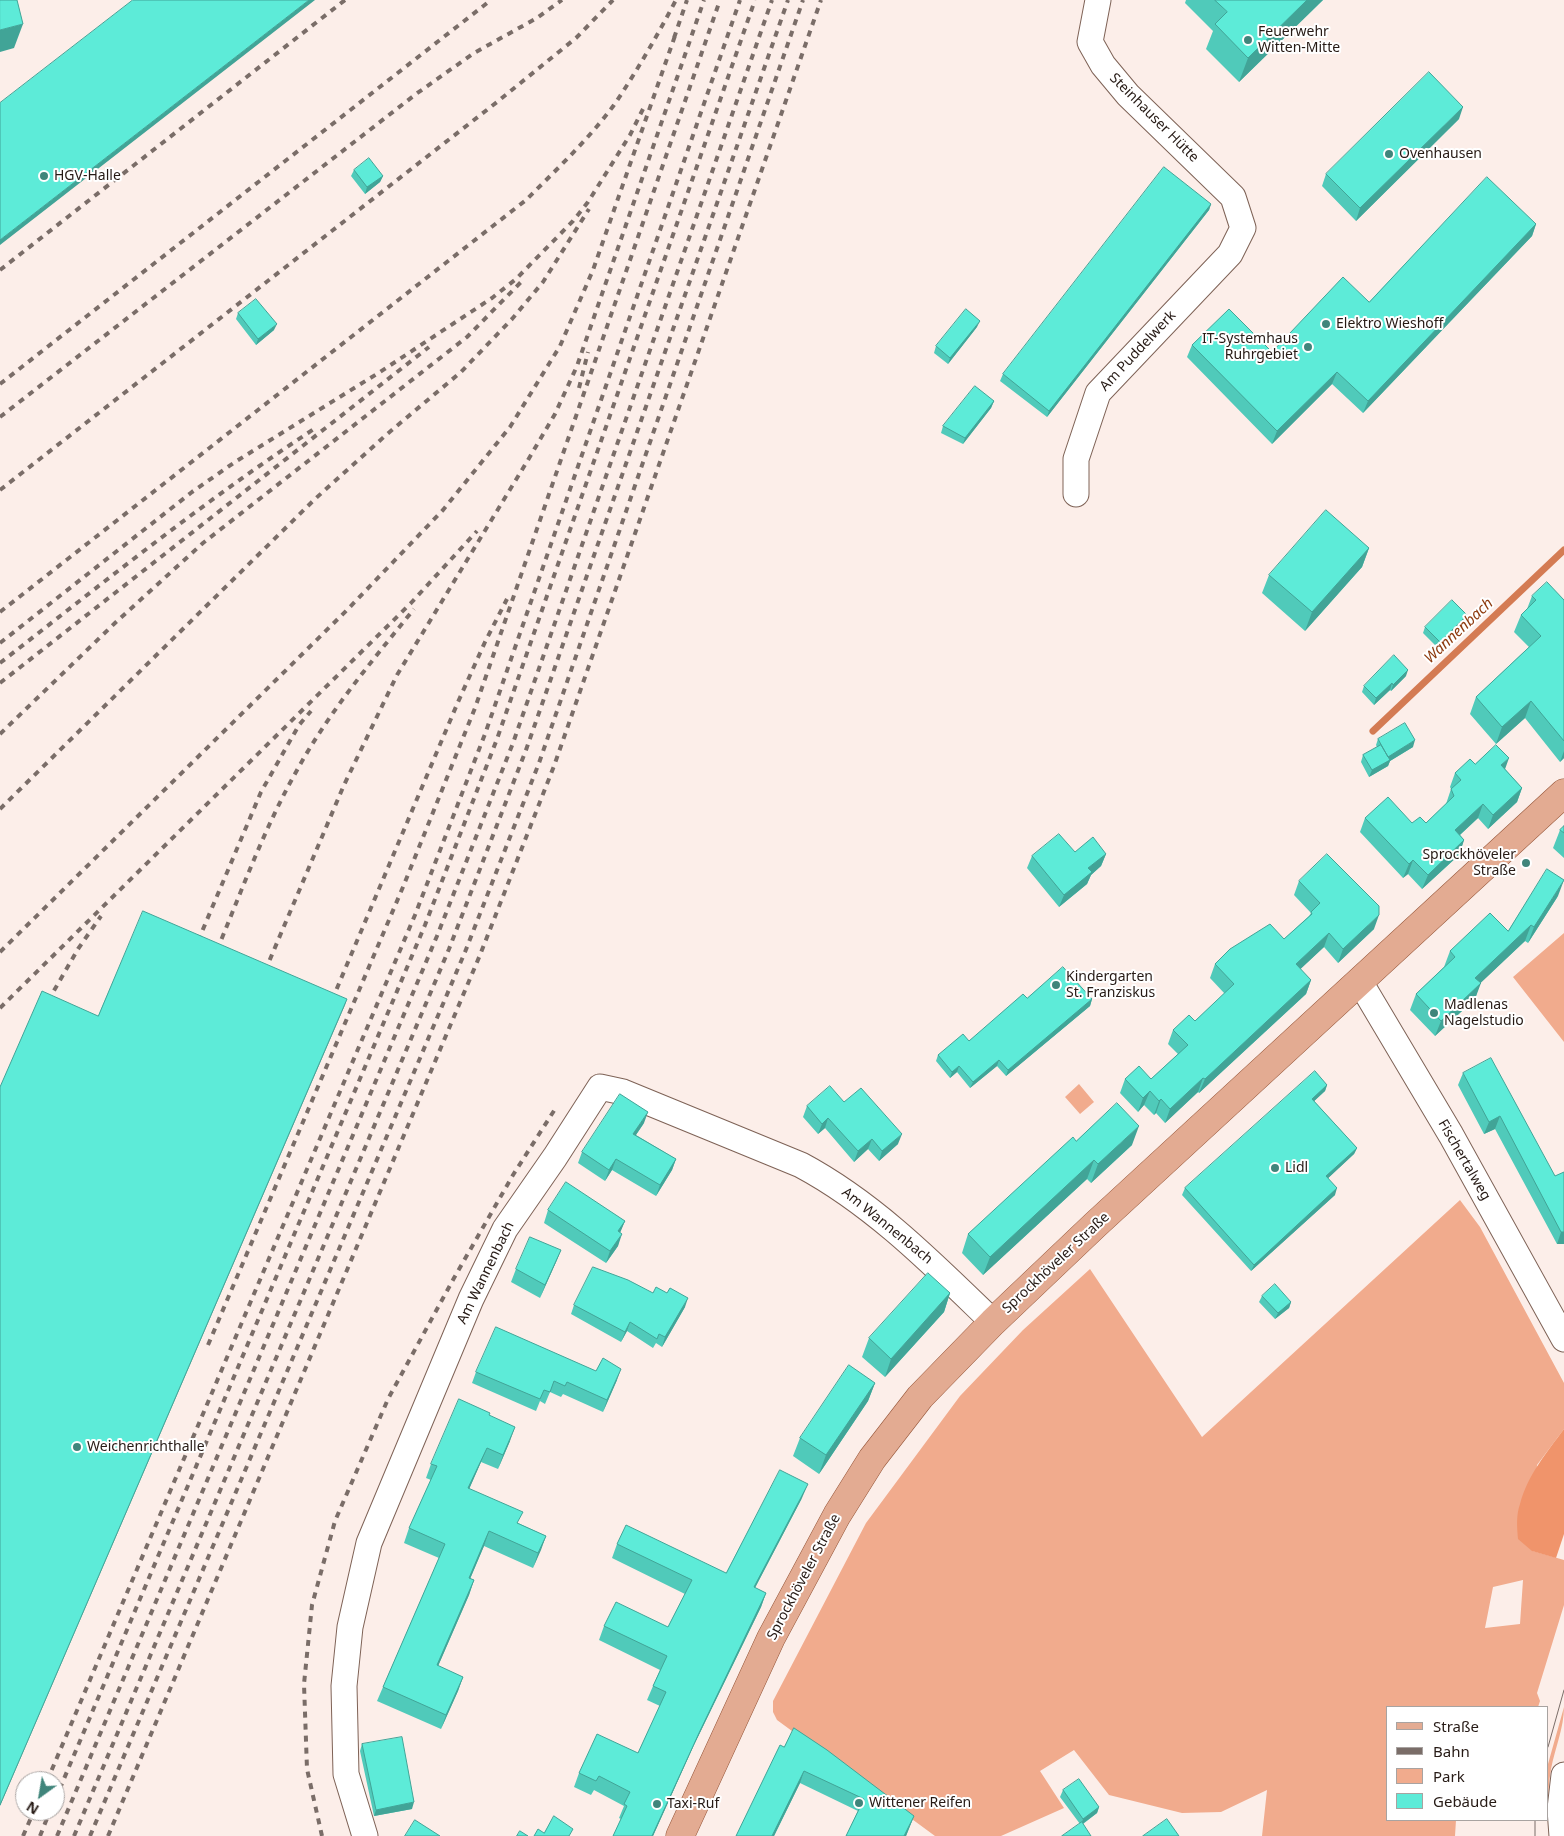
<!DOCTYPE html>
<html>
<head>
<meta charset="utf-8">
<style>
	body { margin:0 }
	#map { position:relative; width:1564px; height:1836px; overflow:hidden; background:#fceee9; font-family:"Noto Sans",sans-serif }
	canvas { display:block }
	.legend { position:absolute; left:1386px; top:1706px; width:162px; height:115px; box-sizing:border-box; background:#fff; border:1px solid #a8a3a1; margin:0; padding:6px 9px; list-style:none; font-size:15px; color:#261a15 }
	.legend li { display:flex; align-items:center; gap:10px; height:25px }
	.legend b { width:25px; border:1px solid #a8a3a1 }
	.north { position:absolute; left:15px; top:1771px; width:50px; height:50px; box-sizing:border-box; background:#fff; border:1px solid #a8a3a1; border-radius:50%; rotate:212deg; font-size:14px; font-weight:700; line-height:20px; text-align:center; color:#261a15 }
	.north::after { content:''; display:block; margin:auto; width:18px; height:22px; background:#40857b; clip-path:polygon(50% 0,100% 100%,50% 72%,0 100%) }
</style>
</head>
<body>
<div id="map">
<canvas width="1564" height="1836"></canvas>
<ul class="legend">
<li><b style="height:6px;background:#e3ab92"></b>Straße</li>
<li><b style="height:6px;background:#7a6d68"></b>Bahn</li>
<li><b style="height:14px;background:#f1ab8d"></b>Park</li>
<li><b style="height:14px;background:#5debd8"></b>Gebäude</li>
</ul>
<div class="north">N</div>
</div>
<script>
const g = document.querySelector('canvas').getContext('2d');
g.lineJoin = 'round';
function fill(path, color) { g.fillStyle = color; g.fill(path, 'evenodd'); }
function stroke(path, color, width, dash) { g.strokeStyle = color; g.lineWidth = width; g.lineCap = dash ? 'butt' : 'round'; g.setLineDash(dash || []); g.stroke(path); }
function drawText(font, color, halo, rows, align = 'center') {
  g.font = font + ' "Noto Sans",sans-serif'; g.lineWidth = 4; g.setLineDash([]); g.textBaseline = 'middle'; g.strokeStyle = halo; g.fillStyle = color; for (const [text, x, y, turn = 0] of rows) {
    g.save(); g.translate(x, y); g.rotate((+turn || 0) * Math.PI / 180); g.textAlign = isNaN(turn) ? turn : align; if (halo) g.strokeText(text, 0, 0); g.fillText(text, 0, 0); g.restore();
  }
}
fill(new Path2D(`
	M1564 933V1042L1513 977Z
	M1079 1084 1094 1102 1080 1114 1065 1097Z
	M1460 1200 1480 1227 1564 1383V1429L1537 1465 1533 1551 1564 1560V1605L1537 1693 1540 1701 1538 1707H1388V1820H1456L1455 1836H1262L1267 1790 1221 1812 1182 1813 1109 1795 1074 1750 1040 1771 1064 1808 1001 1836H935L777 1720 773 1712V1701L866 1523 960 1396 1023 1330 1090 1269 1202 1437ZM1523 1580 1520 1624 1485 1628 1493 1587Z
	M1564 1707C1564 1728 1555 1748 1551 1769 1548 1785 1548 1801 1548 1817V1764Z`), '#f1ab8d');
fill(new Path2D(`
	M1564 1429V1534L1556 1558 1532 1551 1518 1539C1517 1527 1516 1515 1520 1504 1527 1476 1547 1452 1564 1429Z`), '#f0946b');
stroke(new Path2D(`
	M1373 731 1564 550`), '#d47b53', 7);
const minor = new Path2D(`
	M1076 494V459L1098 393 1230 254 1243 228 1233 197 1128 95 1103 65 1090 42 1098 0
	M1360 982 1451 1135 1564 1339
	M365 1836 346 1774 344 1686 350 1627 369 1543 471 1299 505 1229 555 1157 600 1087 623 1092 801 1165C874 1204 934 1265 993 1322
	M1562 1836 1560 1809 1564 1775`);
const primary = new Path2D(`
	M680 1836 771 1638 837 1515 872 1459 920 1397 993 1322 1095 1225 1564 793`);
stroke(minor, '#7e6256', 27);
stroke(primary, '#945437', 29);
stroke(minor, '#fff', 25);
stroke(primary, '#e3ab92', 28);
stroke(new Path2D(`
	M1548 1747 1564 1690
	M1535 1820V1836`), '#7a6d68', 1);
stroke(new Path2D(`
	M674 38 687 0
	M0 270 345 0
	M0 384 491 0
	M579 388 588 352
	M0 417 416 94 474 53 537 18 562 0
	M0 490 497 102 576 38 613 0
	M0 612 526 200C556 170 588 140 614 105 637 71 657 36 676 0
	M0 643 192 492 235 462 380 372 492 298 516 279 573 221 588 202 630 135 643 109
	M0 663C103 583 204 501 314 429
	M0 683 429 347
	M0 734 115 623 203 543 467 337 521 282
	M0 809 315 499 386 435 461 372 512 319 543 282 589 209
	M198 941 261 792 299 725 311 711
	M217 950C242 890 264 829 296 772 328 713 372 661 414 609
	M0 952 348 609 443 510 510 427 560 346 593 270 676 33
	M265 971 344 785 397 675 528 460 555 414 577 366 704 0
	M332 1000 458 702 485 642 507 599
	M48 1001 78 949 101 916
	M0 1008 411 603 477 531
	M208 1345 403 887 475 708 720 0
	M47 1781 415 915 485 734 740 0
	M55 1800 425 925 497 739 755 0
	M23 1836 34 1811
	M40 1836 50 1811
	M57 1836 437 936 513 743 772 0
	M74 1836 449 949 526 750 788 0
	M90 1836 465 952 539 763 803 0
	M108 1836 480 955 554 766 821 0
	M322 1836 307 1769 304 1684 312 1605 335 1521 388 1399 454 1278 513 1175 557 1106`), '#7a6d68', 4, [6, 6]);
fill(new Path2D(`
	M1186 0H1323L1239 82 1206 49 1213 31 1185 3Z
	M1459 119 1356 221 1322 186 1326 174Z
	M354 170 383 176 380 182 365 194 351 176Z
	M1211 204 1209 210 1047 417 1000 381 1003 374Z
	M1536 224 1532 236 1363 413 1332 384 1272 444 1187 357 1192 345 1272 352 1369 302Z
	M238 313 274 330 256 345 236 319Z
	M977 327 948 364 934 353 936 346Z
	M994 401 991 408 963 444 941 433 943 426Z
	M1369 548 1362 567 1305 631 1262 593 1269 575Z
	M1532 596 1564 600V758L1560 762 1525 718 1496 744 1470 714 1476 697 1529 647 1514 632 1521 615 1527 609Z
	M1465 622 1438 648 1423 633 1425 627Z
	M1406 676 1391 691 1390 690 1374 705 1362 692 1364 686Z
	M1378 739 1413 747 1390 761 1388 766 1369 777 1361 762 1363 755 1377 747 1376 745Z
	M1475 764 1505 769 1522 788 1517 802 1488 829 1478 818 1460 835 1464 840 1459 855 1422 889 1408 874 1403 878 1360 832 1365 818 1412 823H1426L1446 804 1451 789 1450 787 1455 773Z
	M1564 826V858L1553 848 1560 830Z
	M1075 852 1106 854 1101 866 1091 875 1087 884 1059 907 1027 868 1032 856Z
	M1299 881 1374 929 1338 963 1324 947 1300 969 1311 980 1306 994 1199 1093 1198 1092 1165 1123 1156 1113 1154 1115 1144 1105 1138 1112 1120 1093 1125 1079H1151L1178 1054 1168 1044 1173 1030 1195 1021 1225 994 1210 978 1215 964 1284 939 1309 916 1311 913 1294 895Z
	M1558 896 1528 943 1525 941 1480 983 1475 999 1435 1036 1410 1010 1416 994 1444 967 1450 951 1508 931Z
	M1027 998 1092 999 1090 1006 1006 1076 997 1066 970 1088 957 1072 950 1078 936 1061 938 1055 969 1041Z
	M1463 1073 1555 1176 1564 1244H1557L1495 1129 1484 1134 1458 1085Z
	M1327 1085 1325 1091 1314 1101 1357 1148 1354 1154 1328 1178 1335 1195 1251 1271 1182 1195 1185 1188Z
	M844 1102 898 1144 879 1161 868 1149 854 1162 825 1128 818 1134 803 1117 807 1106Z
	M644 1123 636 1135 676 1159 672 1170 656 1196 612 1170 605 1181 578 1163 582 1152Z
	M1076 1141 1132 1145 1091 1183 1087 1179 983 1275 962 1253 968 1234Z
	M548 1210 625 1221 620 1232 618 1246 606 1263 544 1223Z
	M561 1250 556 1262 540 1298 511 1282 516 1269Z
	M653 1293 685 1307 662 1347 656 1343 653 1348 627 1331 621 1342 571 1314 574 1305Z
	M950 1293 944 1312 885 1377 862 1357 869 1338Z
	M1262 1296 1291 1302 1289 1308 1275 1319 1259 1302Z
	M476 1372 617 1380 603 1412 563 1394 561 1397 550 1392 545 1404 540 1401 536 1411 472 1383Z
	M875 1383 868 1401 819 1474 793 1456 800 1438Z
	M489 1415 510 1441 498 1469 481 1462 469 1489 518 1523 546 1536 533 1568 484 1546 470 1579 474 1580 469 1595 438 1666 463 1677 458 1691 441 1729 377 1701 383 1687 439 1558 404 1543 409 1528 431 1480 426 1478 431 1464Z
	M802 1498 755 1588 766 1593 761 1607 693 1747 653 1836H613L621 1819 619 1818 624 1806 594 1790 591 1795 574 1787 579 1773 638 1753 660 1706 647 1700 653 1686 660 1670 599 1640 604 1626 668 1627 685 1594 612 1558 617 1544 726 1573Z
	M362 1744 412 1809 374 1816 360 1751Z
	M784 1747 914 1816 906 1836H846L858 1811 800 1783 774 1836H736Z
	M1063 1790 1099 1807 1097 1813 1083 1824H1080L1060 1797Z`), '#50caba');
fill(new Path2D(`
	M309 0H315L0 245V240Z
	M1307 0H1323L1239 82 1248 58Z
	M23 24 14 48 0 52V30Z
	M1463 107 1459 119 1356 221 1360 208Z
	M383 176 380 182 365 194 367 187Z
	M1211 204 1209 210 1047 417 1049 411Z
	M1536 224 1532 236 1363 413 1368 401Z
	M980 321 977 327 948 364 950 358Z
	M277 324 274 330 256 345 258 339Z
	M1337 372 1332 384 1272 444 1277 431Z
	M994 401 991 408 963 444 965 438Z
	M1369 548 1362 567 1305 631 1312 612Z
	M1467 615 1465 622 1438 648 1440 642Z
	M1408 670 1406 676 1391 691 1393 685Z
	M1392 683 1390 690 1374 705 1376 698Z
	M1531 701 1525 718 1496 744 1502 727Z
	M1415 740 1413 747 1390 761 1388 766 1369 777 1372 770 1388 757Z
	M1564 751V758L1560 762Z
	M1509 758 1504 772 1501 765Z
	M1522 788 1517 802 1488 829 1493 815Z
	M1483 804 1478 818 1450 844 1455 830Z
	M1464 840 1459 855 1422 889 1428 875Z
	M1106 854 1101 866 1091 875 1087 884 1059 907 1064 895 1088 868Z
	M1413 860 1408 874 1403 878 1409 864Z
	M1564 880 1558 896 1528 943 1534 927Z
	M1379 915 1374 929 1338 963 1343 949Z
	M1531 925 1525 941 1469 994 1475 978Z
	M1329 933 1324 947 1291 978 1296 964Z
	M1311 980 1306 994 1199 1093 1205 1079Z
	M1481 983 1475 999 1435 1036 1441 1021Z
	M347 999 345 1005 0 1806V1805Z
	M1092 999 1090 1006 1006 1076 1008 1070Z
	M999 1060 997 1066 970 1088 973 1082Z
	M959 1066 957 1072 950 1078 952 1072Z
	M1203 1078 1198 1092 1165 1123 1170 1109Z
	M1327 1085 1325 1091 1310 1105 1312 1099Z
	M1150 1091 1144 1105 1138 1112 1143 1098Z
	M1161 1099 1156 1113 1154 1115 1159 1101Z
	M648 1112 644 1123 629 1145 633 1134Z
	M1500 1116 1495 1129 1484 1134 1489 1122Z
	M828 1118 825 1128 818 1134 822 1124Z
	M1139 1126 1132 1145 1091 1183 1098 1164Z
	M902 1134 898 1144 879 1161 882 1151Z
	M872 1139 868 1149 854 1162 858 1151Z
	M1357 1148 1354 1154 1324 1182 1326 1176Z
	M616 1159 612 1170 605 1181 609 1170Z
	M676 1159 672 1170 656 1196 660 1185Z
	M1094 1160 1087 1179 983 1275 990 1257Z
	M1337 1188 1335 1195 1251 1271 1254 1265Z
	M625 1221 620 1233 618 1231Z
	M1561 1232H1564V1244H1557Z
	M622 1234 618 1246 606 1263 610 1251Z
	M561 1250 556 1262 540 1298 545 1285Z
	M950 1293 944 1312 885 1377 891 1359Z
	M688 1298 685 1307 662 1347 665 1337Z
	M1291 1302 1289 1308 1275 1319 1278 1313Z
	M630 1322 627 1331 621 1342 625 1332Z
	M621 1369 617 1380 603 1412 607 1400Z
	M875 1383 868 1401 819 1474 826 1455Z
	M515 1427 510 1441 498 1469 503 1455Z
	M487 1448 481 1462 463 1503 468 1488Z
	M808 1484 802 1498 748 1601 754 1587Z
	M489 1531 484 1546 464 1593 469 1578Z
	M546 1536 541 1550 533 1568 538 1553Z
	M474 1580 469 1595 432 1680 437 1665Z
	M766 1593 761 1607 693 1747 653 1836H652L699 1733Z
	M463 1677 458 1691 441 1729 446 1715Z
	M804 1771 800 1783 774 1836H772Z
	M414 1802 412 1809 374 1816 376 1810Z
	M1099 1807 1097 1813 1081 1825 1083 1819Z
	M914 1816 906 1836H904Z`), '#41a497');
const building = new Path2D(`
	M0 0H17L23 24 0 30Z
	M133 0H309L0 240V103Z
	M1215 0H1307L1248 58 1215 24 1227 12Z
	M1429 72 1463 107 1360 208 1326 174Z
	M369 158 383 176 367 187 354 170Z
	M1164 167 1211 204 1049 411 1003 374Z
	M1487 177 1536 224 1368 401 1337 372 1277 431 1192 345 1229 309 1272 352 1343 277 1369 302Z
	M256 299 277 324 258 339 238 313Z
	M966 309 980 321 950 358 936 346Z
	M975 386 994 401 965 438 943 426Z
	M1326 510 1369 548 1312 612 1269 575Z
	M1547 582 1564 600V741L1531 701 1502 727 1476 697 1541 636 1521 615 1536 600 1532 596Z
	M1452 600 1467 615 1440 642 1425 627Z
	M1394 655 1408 670 1393 685 1392 683 1376 698 1364 686Z
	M1405 723 1415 740 1388 757 1378 739Z
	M1381 745 1390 760 1372 770 1363 755Z
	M1496 745 1509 758 1501 765 1522 788 1493 815 1483 804 1455 830 1464 840 1428 875 1413 860 1409 864 1365 818 1388 797 1412 823 1420 817 1426 823 1454 796 1451 789 1461 780 1455 773 1470 759 1475 764Z
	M1564 826V833L1560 830Z
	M1059 834 1075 852 1093 837 1106 854 1088 868 1092 872 1064 895 1032 856Z
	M1327 854 1379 906V915L1343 949 1329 933 1296 964 1311 980 1205 1079 1203 1078 1170 1109 1161 1099 1159 1101 1150 1091 1143 1098 1125 1079 1139 1066 1151 1079 1188 1045 1173 1030 1189 1015 1195 1021 1234 984 1215 964 1230 949 1270 924 1284 939 1312 914 1311 912 1320 903 1299 881Z
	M1547 869 1564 880 1534 927 1531 925 1475 978 1481 983 1441 1021 1416 994 1455 957 1450 951 1490 913 1508 931Z
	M143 911 347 999 0 1805V1087L42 991 98 1016Z
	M1063 967 1092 999 1008 1070 999 1060 973 1082 959 1066 952 1072 938 1055 963 1034 969 1041 1023 994 1027 998Z
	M1491 1058 1555 1176 1564 1172V1232H1561L1500 1116 1489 1122 1463 1073Z
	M1315 1071 1327 1085 1312 1099 1357 1148 1326 1176 1337 1188 1254 1265 1185 1188Z
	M830 1086 844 1102 861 1088 902 1134 882 1151 872 1139 858 1151 828 1118 822 1124 807 1106Z
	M620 1094 648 1112 633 1134 676 1159 660 1185 616 1159 609 1170 582 1152Z
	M1117 1103 1139 1126 1098 1164 1094 1160 990 1257 968 1234 1073 1137 1076 1141Z
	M566 1182 625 1221 618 1231 622 1234 610 1251 548 1210Z
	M530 1237 561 1250 545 1285 516 1269Z
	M593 1267 628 1280 653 1293 656 1287 667 1293 670 1288 688 1298 665 1337 659 1334 657 1339 630 1322 625 1332 574 1305Z
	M928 1273 950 1293 891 1359 869 1338Z
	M1275 1284 1291 1302 1278 1313 1262 1296Z
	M496 1327 596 1371 603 1358 621 1369 607 1400 567 1382 565 1386 554 1381 550 1392 544 1390 540 1399 476 1372Z
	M849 1365 875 1383 826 1455 800 1438Z
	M459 1399 490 1413 489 1415 515 1427 503 1455 487 1448 468 1488 523 1512 517 1523 546 1536 538 1553 489 1531 469 1578 474 1580 437 1665 463 1677 446 1715 383 1687 445 1544 409 1528 437 1466 431 1464Z
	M780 1470 808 1484 754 1587 766 1593 699 1733 652 1836H613L627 1806 624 1804 630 1792 599 1776 596 1781 579 1773 597 1734 638 1753 666 1692 653 1686 667 1656 604 1626 616 1602 668 1627 692 1580 617 1544 626 1525 726 1573Z
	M794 1728 827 1750 914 1816 904 1836H846L864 1799 804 1771 772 1836H736L780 1745 784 1747Z
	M402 1737 414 1802 376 1810 362 1744Z
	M1079 1779 1099 1807 1083 1819 1063 1790Z
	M554 1816 573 1829 569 1836H534L538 1829 544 1833Z
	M1167 1819 1179 1836H1143Z
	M415 1820 440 1836H405Z
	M1082 1822 1091 1836H1062Z
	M520 1831 528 1836H517Z`);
fill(building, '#5debd8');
stroke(building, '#41a497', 1);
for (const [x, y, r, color] of [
	[1248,40,5,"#40857b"],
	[1389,154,5,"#40857b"],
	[44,176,5,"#40857b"],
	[1326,324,5,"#40857b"],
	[1308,347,5,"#40857b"],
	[1526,863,5,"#40857b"],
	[1056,985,5,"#40857b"],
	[1434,1013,5,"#40857b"],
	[1275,1168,5,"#40857b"],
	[77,1447,5,"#40857b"],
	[859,1803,5,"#40857b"],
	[657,1804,5,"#40857b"]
]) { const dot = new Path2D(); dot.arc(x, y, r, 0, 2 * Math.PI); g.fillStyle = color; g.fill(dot); stroke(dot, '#fff', 2); }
drawText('14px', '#261a15', '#fff', [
	["Feuerwehr",1258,32],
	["Witten-Mitte",1258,48],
	["Ovenhausen",1399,154],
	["HGV-Halle",54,176],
	["Elektro Wieshoff",1336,324],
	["IT-Systemhaus",1298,339,"right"],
	["Ruhrgebiet",1298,355,"right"],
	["Sprockhöveler",1516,855,"right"],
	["Straße",1516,871,"right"],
	["Kindergarten",1066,977],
	["St. Franziskus",1066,993],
	["Madlenas",1444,1005],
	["Nagelstudio",1444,1021],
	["Lidl",1285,1168],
	["Weichenrichthalle",87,1447],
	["Wittener Reifen",869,1803],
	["Taxi-Ruf",667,1804]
], 'left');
drawText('14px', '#261a15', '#fff', [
	["Steinhauser Hütte",1154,118,45],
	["Am Puddelwerk",1138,351,-47],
	["Fischertalweg",1464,1160,60],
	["Am Wannenbach",887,1226,39],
	["Sprockhöveler Straße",1056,1263,-43],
	["Am Wannenbach",486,1273,-64],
	["Sprockhöveler Straße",804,1577,-62]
]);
drawText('italic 15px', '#8e3b0f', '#fff', [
	["Wannenbach",1459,631,-43]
]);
</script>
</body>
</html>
